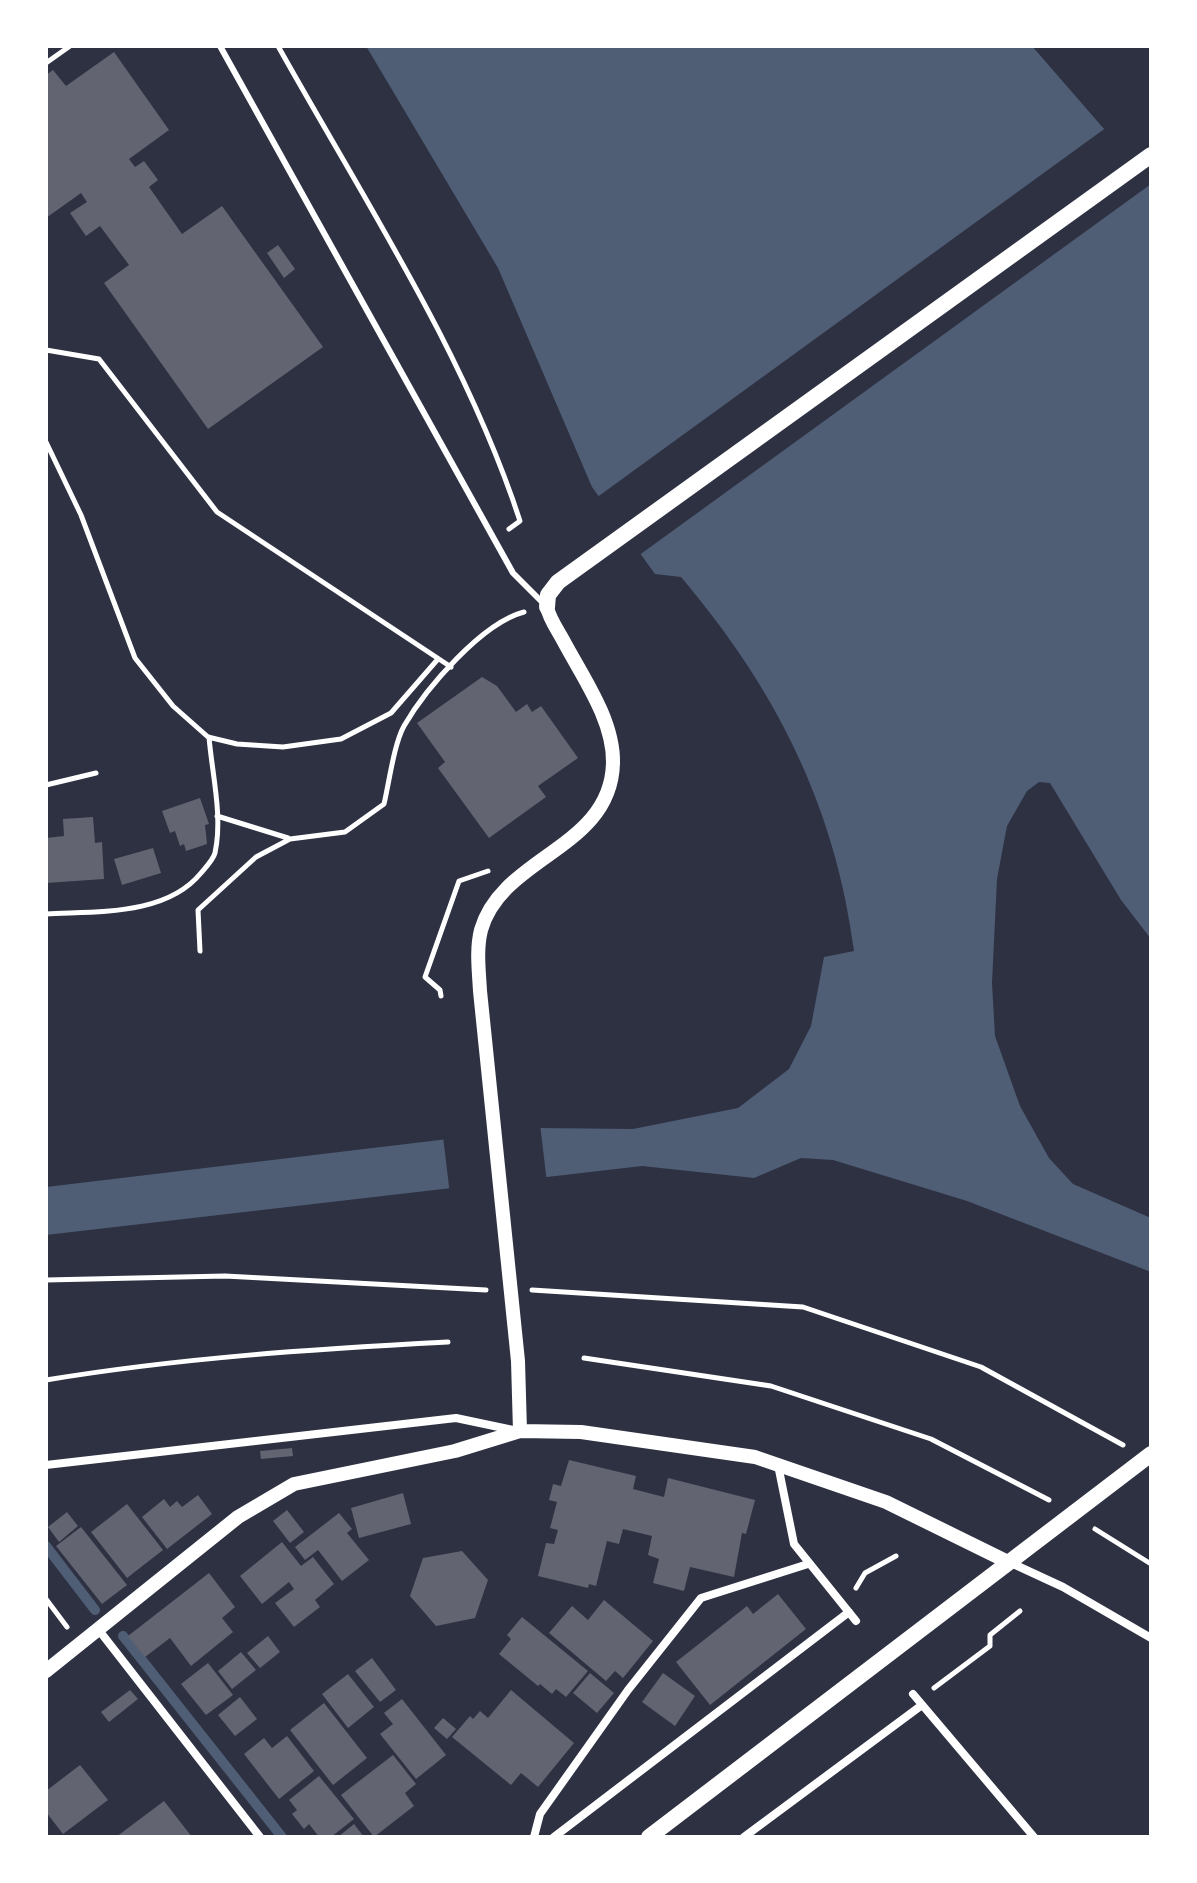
<!DOCTYPE html>
<html>
<head>
<meta charset="utf-8">
<style>
	body { margin:0 }
	#map { position:relative; width:1197px; height:1883px; overflow:hidden; background:#2d3142; font-family:"Varela Round",sans-serif }
	canvas { display:block }
	.frame { position:absolute; inset:0; border:48px solid #fff; pointer-events:none }
</style>
</head>
<body>
<div id="map">
<canvas width="1197" height="1883"></canvas>
<div class="frame"></div>
</div>
<script>
const g = document.querySelector('canvas').getContext('2d');
g.lineJoin = 'round';
function fill(path, color) { g.fillStyle = color; g.fill(path, 'evenodd'); }
function stroke(path, color, width, dash) { g.strokeStyle = color; g.lineWidth = width; g.lineCap = dash ? 'butt' : 'round'; g.setLineDash(dash || []); g.stroke(path); }
fill(new Path2D(`
	M366 46H1032L1151 183V939L1121 900 1050 783 1039 782 1027 791 1007 826 997 879 992 983 995 1036 1020 1106 1049 1158 1073 1184 1151 1218V1272L967 1201 833 1160 801 1158 754 1178 642 1166 46 1235V1187L540 1128 633 1129 738 1108 789 1069 811 1026 824 957 854 951C835 805 775 688 681 577L655 574 592 487 498 268Z`), '#4f5d75');
fill(new Path2D(`
	M1107 127 1151 176V184L638 556 596 498Z
	M540 1124 547 1183 450 1195 443 1136Z`), '#2d3142');
stroke(new Path2D(`
	M46 1546 95 1610
	M123 1636 282 1837`), '#4f5d75', 10);
fill(new Path2D(`
	M114 52 169 130 129 159 135 167 144 161 158 180 149 187 182 234 222 206 323 347 208 429 104 283 129 265 100 226 86 236 70 213 87 202 81 193 46 218V75L53 70 66 86Z
	M278 245 295 269 284 278 267 253Z
	M482 677 497 686 516 712 527 704 532 712 541 706 578 758 538 786 546 797 489 838 438 768 445 762 417 723Z
	M200 798 209 824 205 825 207 844 186 851 184 844 180 846 175 831 170 833 162 811Z
	M93 817 95 843 102 842 104 879 46 883V838L64 836 63 819Z
	M153 848 161 873 122 885 114 859Z
	M292 1448 293 1456 261 1459 260 1451Z
	M569 1460 636 1476 633 1489 664 1497 668 1478 755 1500 746 1534 742 1533 734 1577 690 1567 684 1591 653 1583 659 1559 648 1555 652 1536 623 1529 619 1544 607 1541 596 1586 589 1584 588 1588 538 1576 546 1543 554 1544 558 1530 550 1528 557 1502 549 1500 553 1484 561 1486Z
	M403 1493 411 1524 359 1538 351 1508Z
	M198 1495 212 1514 167 1549 142 1517 164 1499 170 1507 177 1501 182 1507Z
	M127 1504 163 1550 127 1578 91 1532Z
	M287 1510 304 1532 290 1543 273 1521Z
	M67 1512 78 1526 59 1542 48 1527Z
	M339 1513 352 1529 347 1533 369 1560 342 1581 318 1550 305 1560 295 1547Z
	M81 1527 127 1585 102 1604 56 1546Z
	M282 1542 301 1566 313 1557 334 1584 315 1600 320 1607 294 1627 275 1603 294 1589 289 1582 262 1604 240 1576Z
	M462 1551 488 1580 475 1618 436 1626 410 1596 423 1558Z
	M209 1573 235 1607 222 1618 233 1632 191 1666 170 1638 145 1657 128 1636Z
	M778 1594 806 1629 710 1705 676 1662 747 1606 753 1614Z
	M604 1600 653 1641 623 1678 615 1671 606 1681 549 1633 572 1606 588 1620Z
	M522 1617 588 1671 566 1697 556 1689 552 1694 540 1684 538 1686 499 1654 511 1639 507 1635Z
	M268 1636 280 1652 260 1668 247 1653Z
	M241 1652 256 1670 232 1689 218 1671Z
	M372 1658 396 1690 380 1702 355 1671Z
	M208 1663 233 1695 206 1715 181 1684Z
	M590 1673 614 1693 597 1713 573 1693Z
	M663 1673 695 1696 675 1726 642 1702Z
	M348 1674 374 1707 348 1728 322 1694Z
	M130 1690 138 1699 109 1722 101 1712Z
	M511 1690 574 1743 538 1787 521 1773 511 1785 452 1737 470 1716 473 1719 480 1711 488 1718Z
	M240 1697 257 1719 235 1736 218 1715Z
	M402 1699 446 1755 416 1779 380 1734 393 1724 384 1713Z
	M324 1703 367 1758 333 1785 290 1730Z
	M443 1718 456 1729 447 1739 434 1728Z
	M287 1736 314 1771 279 1799 244 1754 264 1738 272 1748Z
	M393 1755 416 1784 405 1793 414 1806 374 1837 341 1795Z
	M80 1765 108 1800 63 1834 46 1812V1791Z
	M319 1776 354 1819 331 1837H319L309 1824 304 1829 292 1814 297 1810 289 1800Z
	M164 1801 192 1837H116Z
	M354 1824 364 1837H338Z`), '#626471');
stroke(new Path2D(`
	M278 46C364 200 465 353 520 521L509 529
	M46 63 70 46
	M46 350 99 359 217 512 451 667
	M46 442 81 515 135 658 173 706 208 737 237 744 283 747 341 739 391 713 438 659
	M46 785 96 773
	M217 816 288 838
	M46 914C97 911 166 916 201 873 206 867 213 860 215 853 223 816 212 774 209 737
	M200 951 198 910 256 857 290 839 345 832 384 804C389 783 394 744 404 726 426 688 482 623 524 612
	M441 996 440 990 425 977 459 881 488 871
	M46 1280 225 1276 486 1290
	M532 1290 803 1307 981 1367 1123 1445
	M584 1358 771 1386 931 1439 1049 1500
	M46 1380C179 1358 313 1349 448 1342
	M1095 1529 1151 1564
	M856 1588 865 1573 896 1556
	M46 1599 67 1627
	M934 1688 990 1646V1635L1020 1611`), '#fff', 5);
stroke(new Path2D(`
	M220 46 513 573 544 604`), '#fff', 6);
stroke(new Path2D(`
	M46 1465 456 1418 513 1430
	M778 1465 794 1544 856 1621
	M1009 1562 1063 1587 1151 1638
	M98 1629 260 1837
	M913 1694 1034 1837
	M534 1837 540 1814 628 1690 701 1598 808 1564
	M554 1837 849 1612
	M744 1837 922 1705`), '#fff', 8);
stroke(new Path2D(`
	M520 1431 518 1361 480 991C479 971 476 950 481 930 502 856 611 849 613 763 614 720 582 676 563 640 557 629 549 618 547 607
	M46 1671 238 1517 294 1484 455 1451 520 1431 581 1432 755 1457 886 1502 1008 1562`), '#fff', 14);
stroke(new Path2D(`
	M547 607 548 595 558 582 1151 155
	M649 1837 1151 1454`), '#fff', 16);
</script>
</body>
</html>
